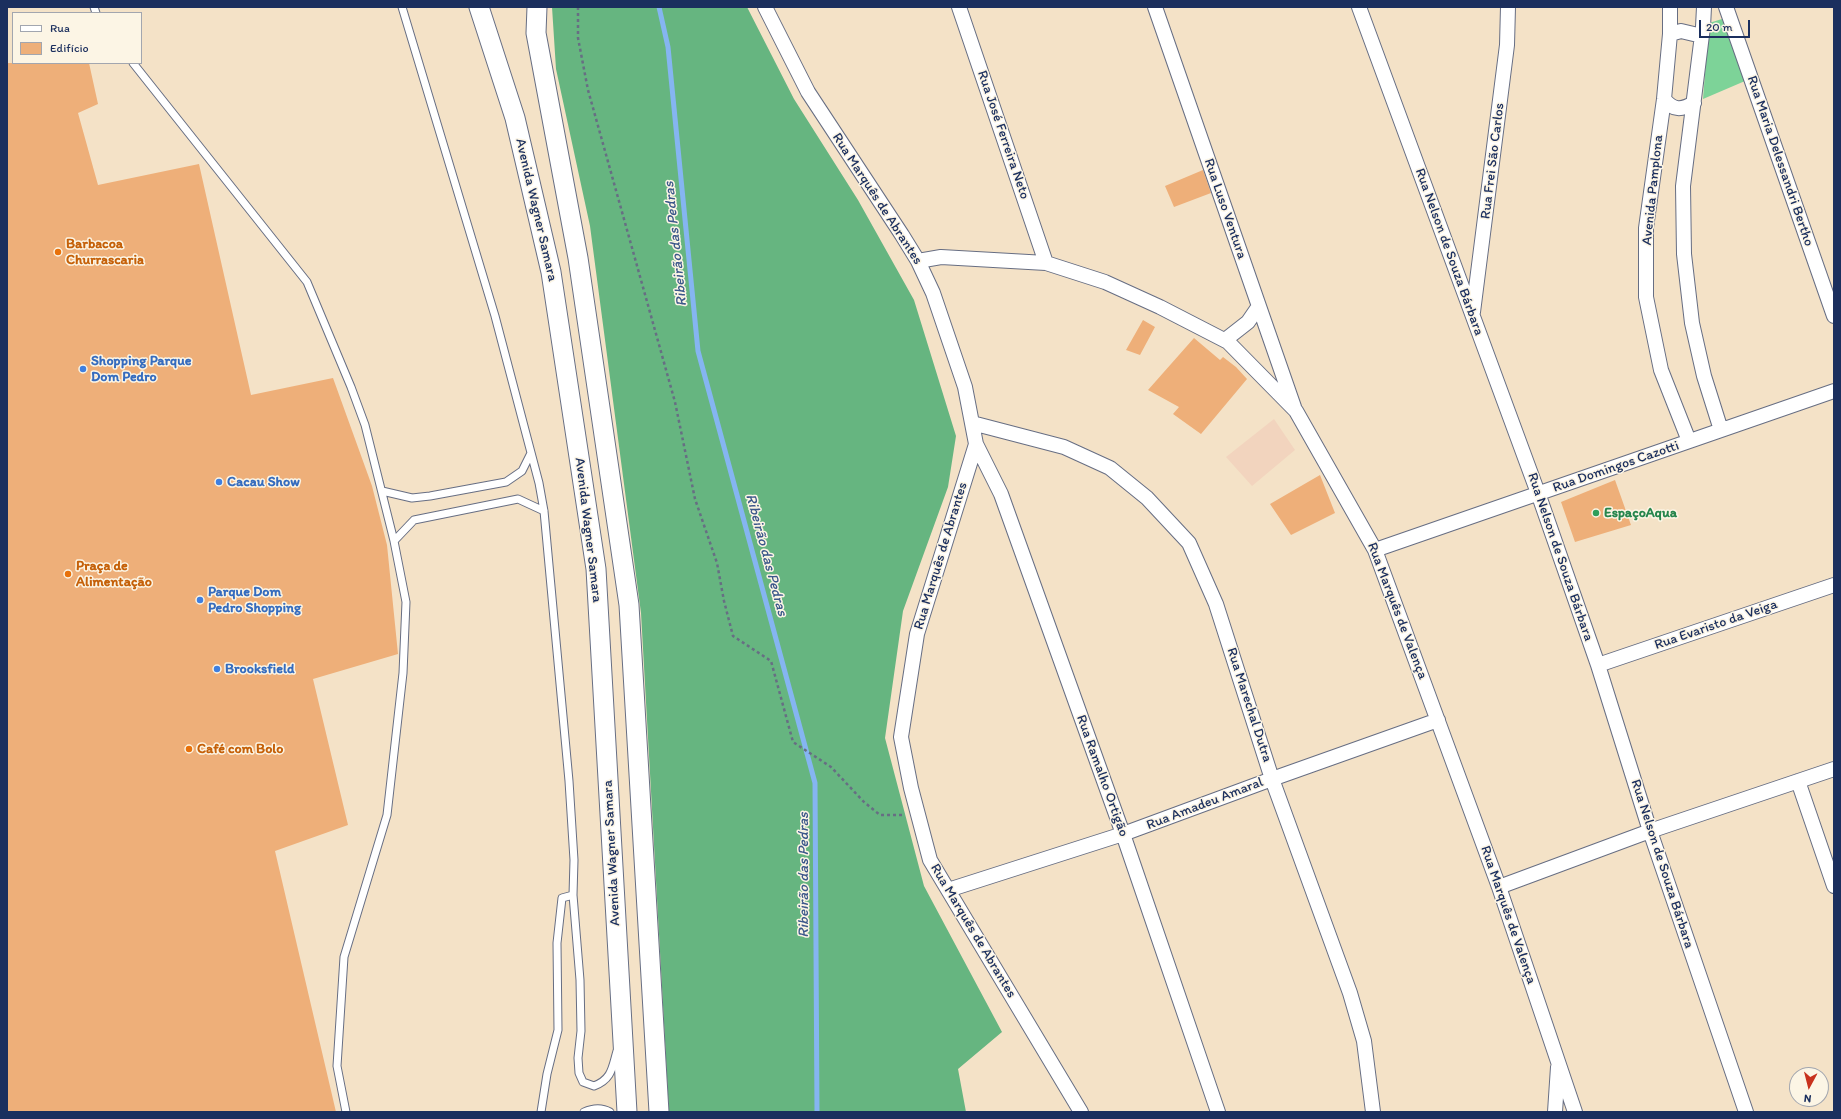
<!DOCTYPE html>
<html>
<head>
<meta charset="utf-8">
<style>
	body { margin:0 }
	#map { position:relative; width:1841px; height:1119px; overflow:hidden; background:#f4e2c7; font-family:Itim,sans-serif }
	canvas { display:block }
	.frame { position:absolute; inset:0; border:8px solid #1b2f5e; pointer-events:none }
	.legend { position:absolute; left:12px; top:12px; width:130px; height:52px; box-sizing:border-box; background:#fcf5e5; border:1px solid #a2a6af; margin:0; padding:5px 7px; list-style:none; font-size:12px; color:#1b2f5e }
	.legend li { display:flex; align-items:center; gap:8px; height:20px }
	.legend b { width:20px; border:1px solid #a2a6af }
	.north { position:absolute; left:1789px; top:1067px; width:40px; height:40px; box-sizing:border-box; background:#fcf5e5; border:1px solid #a2a6af; border-radius:50%; rotate:187deg; font-size:11px; font-weight:700; line-height:16px; text-align:center; color:#1b2f5e }
	.north::after { content:''; display:block; margin:auto; width:14px; height:18px; background:#c8321e; clip-path:polygon(50% 0,100% 100%,50% 72%,0 100%) }
	.scale { position:absolute; left:1699px; top:20px; width:51px; height:18px; box-sizing:border-box; border:2px solid #1b2f5e; border-top:0; padding-left:5px; font-size:12px; line-height:14px; white-space:nowrap; color:#1b2f5e; -webkit-text-stroke:3px #fcf5e5; paint-order:stroke }
</style>
</head>
<body>
<div id="map">
<canvas width="1841" height="1119"></canvas>
<div class="frame"></div>
<ul class="legend">
<li><b style="height:5px;background:#fff"></b>Rua</li>
<li><b style="height:11px;background:#eeaf79"></b>Edifício</li>
</ul>
<div class="north">N</div>
<div class="scale">20 m</div>
</div>
<script>
const g = document.querySelector('canvas').getContext('2d');
g.lineJoin = 'round';
function fill(path, color) { g.fillStyle = color; g.fill(path, 'evenodd'); }
function stroke(path, color, width, dash) { g.strokeStyle = color; g.lineWidth = width; g.lineCap = dash ? 'butt' : 'round'; g.setLineDash(dash || []); g.stroke(path); }
function drawText(font, color, halo, rows, align = 'center') {
  g.font = font + ' Itim,sans-serif'; g.lineWidth = 3; g.setLineDash([]); g.textBaseline = 'middle'; g.strokeStyle = halo; g.fillStyle = color; for (const [text, x, y, turn = 0] of rows) {
    g.save(); g.translate(x, y); g.rotate((+turn || 0) * Math.PI / 180); g.textAlign = isNaN(turn) ? turn : align; if (halo) g.strokeText(text, 0, 0); g.fillText(text, 0, 0); g.restore();
  }
}
fill(new Path2D(`
	M1274 419 1295 450 1252 486 1226 457Z`), '#f2d4be');
fill(new Path2D(`
	M1722 19 1745 81 1703 99 1709 23Z`), '#7dd398');
fill(new Path2D(`
	M552 7H747L794 99 858 200 914 300 956 436 948 487 903 611 885 738 924 886 1002 1032 958 1069 966 1112H669L641 613 590 226 556 69Z`), '#66b580');
stroke(new Path2D(`
	M659 7 668 47 698 351 815 783 817 1112`), '#85b5f1', 5);
fill(new Path2D(`
	M7 63H89L98 104 78 113 98 185 199 164 251 395 333 378 372 486 387 545 398 654 313 679 348 825 275 851 336 1112H7Z
	M1203 170 1211 193 1174 207 1165 186Z
	M1143 320 1155 327 1140 355 1126 350Z
	M1194 338 1220 360 1223 357 1236 367 1247 379 1201 434 1173 414 1179 407 1148 390Z
	M1320 475 1335 513 1291 535 1270 504Z
	M1615 480 1631 525 1575 542 1561 502Z`), '#eeaf79');
const service = new Path2D(`
	M94 7 96 13
	M402 7 495 316 539 483 544 511 569 781 574 860 573 895 580 980 581 1031 578 1058 579 1073 583 1082 594 1086C612 1079 612 1068 617 1051
	M133 63 307 282 351 387 365 425 394 541
	M382 491 412 498 430 496 506 482 522 471 531 453
	M346 1112 337 1066 344 957 387 815 403 673 406 602 394 541 414 520 518 499 544 511
	M541 1112 547 1074 558 1030 557 943 562 898 573 895
	M584 1112C593 1108 601 1107 610 1112`);
const minor = new Path2D(`
	M765 7 808 92 902 235 918 261 933 293 965 387 976 444 917 634 901 737 911 788 930 860 1081 1112
	M959 7 1046 263
	M1155 7 1294 407
	M1359 7 1538 493 1598 665 1650 831 1746 1112
	M1670 7V34L1664 99 1646 228V297L1661 370 1689 441
	M1704 7 1703 27 1683 186 1684 254 1692 323 1704 376 1721 430
	M1726 7 1834 316
	M1670 34 1681 31 1702 36
	M1664 99C1673 111 1682 110 1694 103
	M918 261 941 257 1046 263 1105 282 1160 307 1228 342 1296 411 1375 550 1499 887 1575 1112
	M1473 312 1507 45 1508 7
	M1225 340 1248 322 1259 306
	M972 423 1064 447 1110 468 1147 498 1189 543 1216 604 1272 779 1350 993 1364 1041 1373 1112
	M976 444 1001 494 1123 834 1218 1112
	M1375 550 1834 391
	M1598 665 1834 585
	M1798 781 1834 886
	M1499 887 1650 831 1834 769
	M948 890 1123 834 1272 779 1438 720
	M1555 1112 1558 1067`);
const secondary = new Path2D(`
	M479 7 515 118 551 272 596 569 627 1112
	M537 7 536 33 578 258 629 605 659 1112`);
stroke(service, '#676e83', 9);
stroke(minor, '#676e83', 16);
stroke(secondary, '#676e83', 21);
stroke(new Path2D(`
	M578 7V38L588 90 675 402 695 499 717 563 724 601 733 636 771 661 793 742 831 767 864 802 880 815H903`), '#676e83', 2.5, [3, 3]);
stroke(service, '#fff', 7);
stroke(minor, '#fff', 14);
stroke(secondary, '#fff', 19);
for (const [x, y, r, color] of [
	[58,252,4,"#e8710a"],
	[83,369,4,"#3f7fe0"],
	[219,482,4,"#3f7fe0"],
	[1596,513,4,"#2e9e5b"],
	[68,574,4,"#e8710a"],
	[200,600,4,"#3f7fe0"],
	[217,669,4,"#3f7fe0"],
	[189,749,4,"#e8710a"]
]) { const dot = new Path2D(); dot.arc(x, y, r, 0, 2 * Math.PI); g.fillStyle = color; g.fill(dot); stroke(dot, '#fcf5e5', 1.5); }
drawText('14px', '#1b2f5e', '#fcf5e5', [
	["Rua José Ferreira Neto",1003,135,71],
	["Rua Frei São Carlos",1493,161,-83],
	["Rua Maria Delessandri Bertho",1780,161,71],
	["Avenida Pamplona",1653,190,-84],
	["Rua Marquês de Abrantes",877,199,57],
	["Rua Luso Ventura",1225,209,71],
	["Avenida Wagner Samara",536,210,77],
	["Rua Nelson de Souza Bárbara",1449,252,70],
	["Rua Domingos Cazotti",1616,467,-19],
	["Avenida Wagner Samara",588,530,83],
	["Rua Marquês de Abrantes",941,556,-73],
	["Rua Nelson de Souza Bárbara",1560,557,71],
	["Rua Marquês de Valença",1397,611,69],
	["Rua Evaristo da Veiga",1716,625,-19],
	["Rua Marechal Dutra",1249,705,72],
	["Rua Ramalho Ortigão",1102,776,70],
	["Rua Amadeu Amaral",1205,804,-21],
	["Avenida Wagner Samara",612,853,-93],
	["Rua Nelson de Souza Bárbara",1662,864,72],
	["Rua Marquês de Valença",1508,915,71],
	["Rua Marquês de Abrantes",973,931,59]
]);
drawText('bold 14px', '#c56008', '#fcf5e5', [
	["Barbacoa",66,244],
	["Churrascaria",66,260],
	["Praça de",76,566],
	["Alimentação",76,582],
	["Café com Bolo",197,749]
], 'left');
drawText('bold 14px', '#366cbe', '#fcf5e5', [
	["Shopping Parque",91,361],
	["Dom Pedro",91,377],
	["Cacau Show",227,482],
	["Parque Dom",208,592],
	["Pedro Shopping",208,608],
	["Brooksfield",225,669]
], 'left');
drawText('bold 14px', '#27864d', '#fcf5e5', [
	["EspaçoAqua",1604,513]
], 'left');
drawText('italic 15px', '#3b578a', '#fcf5e5', [
	["Ribeirão das Pedras",676,244,-96],
	["Ribeirão das Pedras",766,555,75],
	["Ribeirão das Pedras",804,875,-90]
]);
</script>
</body>
</html>
